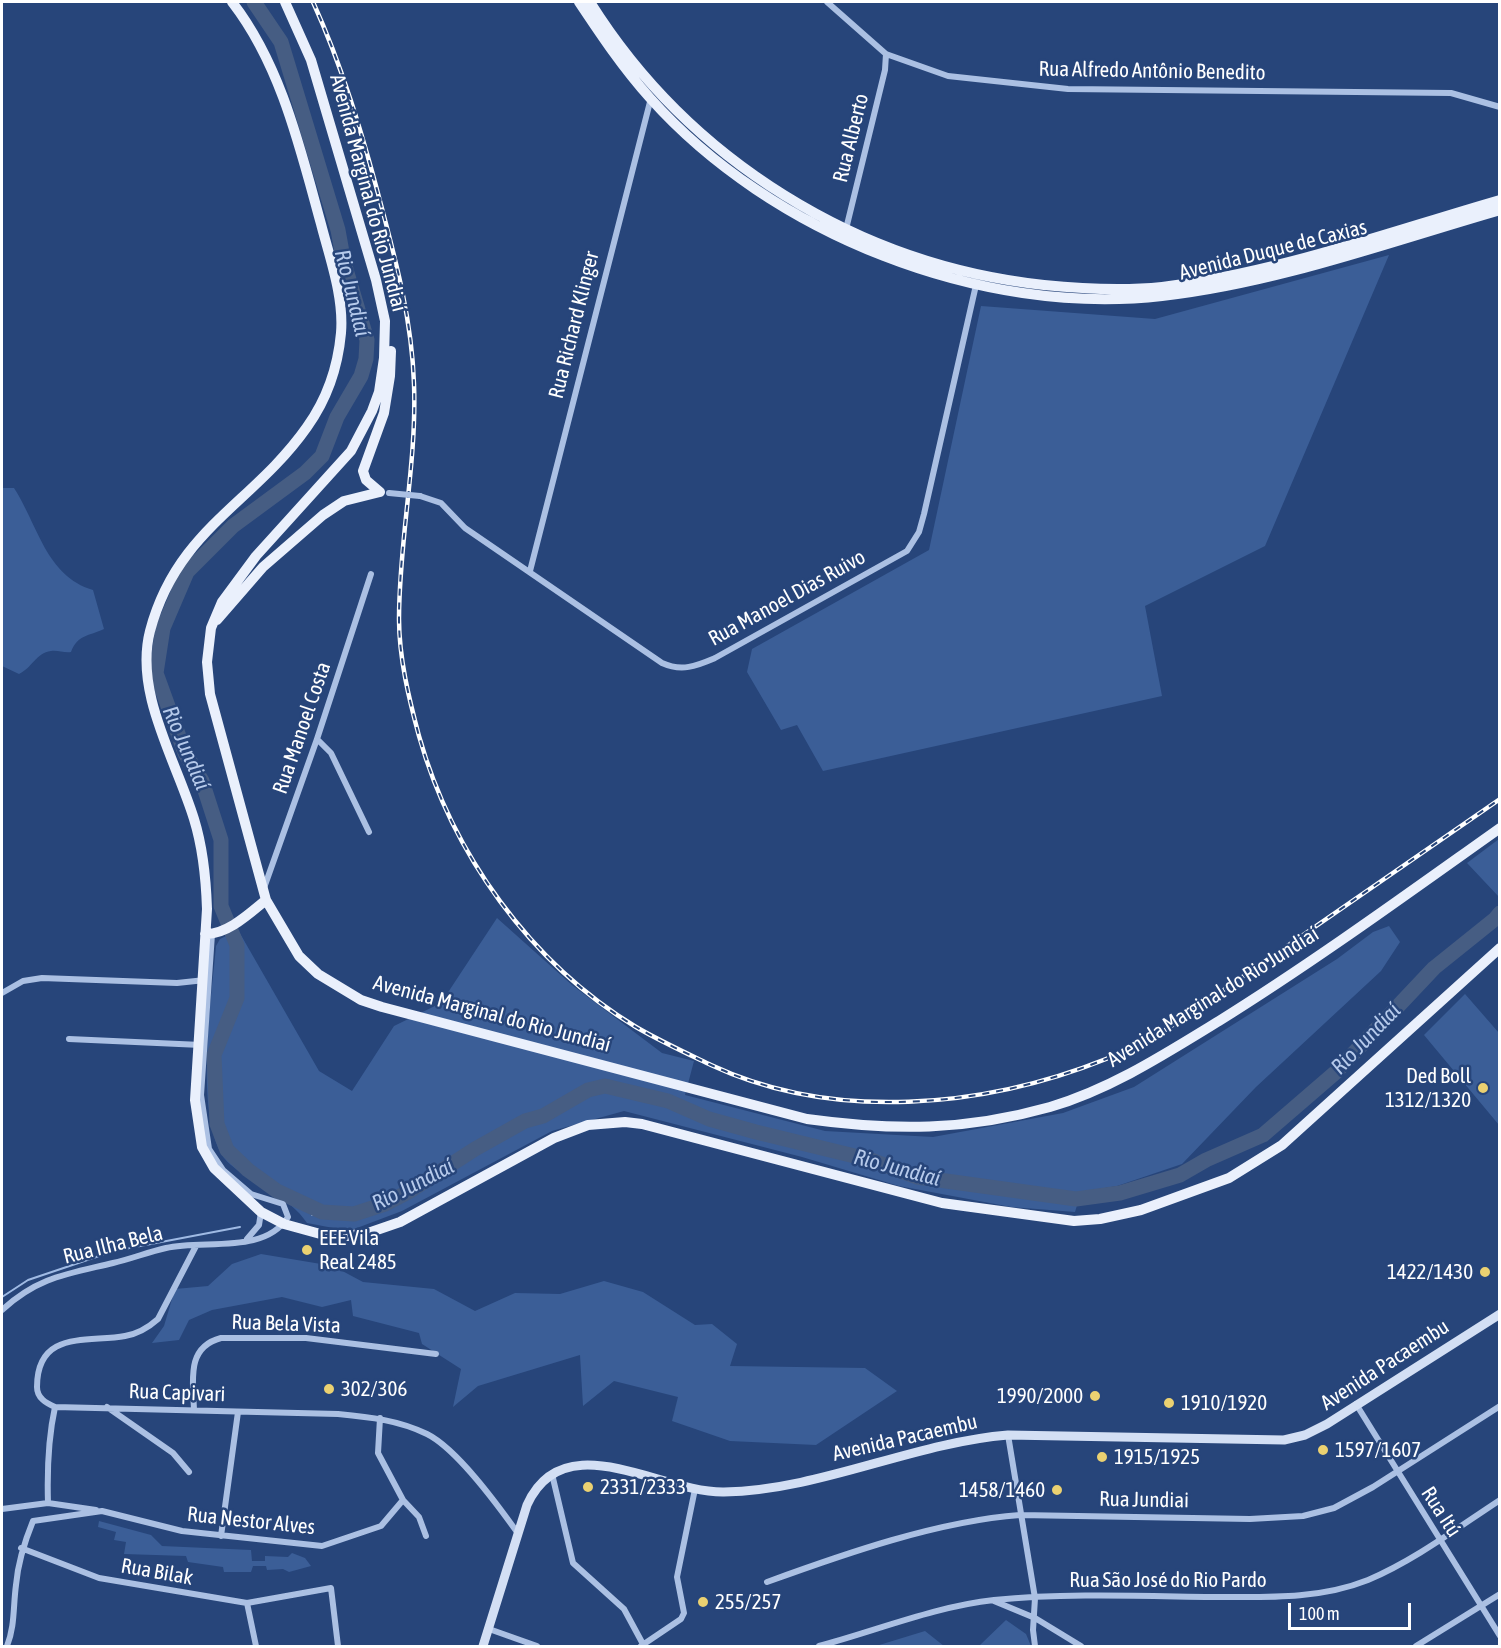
<!DOCTYPE html>
<html>
<head>
<meta charset="utf-8">
<style>
	body { margin:0 }
	#map { position:relative; width:1501px; height:1648px; overflow:hidden; background:#27457a; font-family:"Asap Condensed",sans-serif }
	canvas { display:block }
	.frame { position:absolute; inset:0; border:3px solid #fff; pointer-events:none }
	.scale { position:absolute; left:1288px; top:1603px; width:123px; height:27px; box-sizing:border-box; border:3px solid #fff; border-top:0; padding-left:8px; font-size:18px; line-height:21px; white-space:nowrap; color:#fff; -webkit-text-stroke:4px #27457a; paint-order:stroke }
</style>
</head>
<body>
<div id="map">
<canvas width="1501" height="1648"></canvas>
<div class="frame"></div>
<div class="scale">100 m</div>
</div>
<script>
const g = document.querySelector('canvas').getContext('2d');
g.lineJoin = 'round';
function fill(path, color) { g.fillStyle = color; g.fill(path, 'evenodd'); }
function stroke(path, color, width, dash) { g.strokeStyle = color; g.lineWidth = width; g.lineCap = dash ? 'butt' : 'round'; g.setLineDash(dash || []); g.stroke(path); }
function drawText(font, color, halo, rows, align = 'center') {
  g.font = font + ' "Asap Condensed",sans-serif'; g.lineWidth = 5; g.setLineDash([]); g.textBaseline = 'middle'; g.strokeStyle = halo; g.fillStyle = color; for (const [text, x, y, turn = 0] of rows) {
    g.save(); g.translate(x, y); g.rotate((+turn || 0) * Math.PI / 180); g.textAlign = isNaN(turn) ? turn : align; if (halo) g.strokeText(text, 0, 0); g.fillText(text, 0, 0); g.restore();
  }
}
fill(new Path2D(`
	M1389 255 1265 546 1145 606 1162 696 823 771 797 725 781 730 747 672 752 649 929 550 981 306 1155 319Z
	M2 488H14C38 525 46 576 93 590L104 629C89 636 77 635 71 652 64 653 58 650 51 651 36 653 32 668 19 674L2 666Z
	M1499 839V897L1467 863Z
	M497 918 572 985 662 1053 694 1061 685 1095 825 1131 933 1137 1063 1113 1134 1087 1337 959 1373 932 1389 926 1400 942 1381 971 1256 1087 1182 1164 1117 1186 1081 1192 1075 1212 1011 1207 899 1186 802 1157 624 1111 552 1131 402 1211 349 1231 307 1223C289 1196 256 1186 231 1165 191 1132 212 995 216 946L220 939 238 930 319 1071 352 1091 394 1026 441 1003Z
	M1465 994 1499 1033V1125L1424 1035Z
	M261 1254 333 1266 363 1282 434 1289 475 1311 515 1293 560 1294 604 1281 643 1292 695 1325 712 1324 737 1344 730 1366 865 1368 897 1391 816 1445 730 1441 672 1421 678 1397 614 1381 583 1406 580 1355 478 1386 453 1407 461 1369 422 1344 419 1333 353 1316 351 1300 322 1307 282 1297 212 1310 189 1320 179 1340 152 1343 164 1326 175 1289 208 1286 232 1264Z
	M99 1521 151 1535 162 1546 251 1550 252 1561H265V1556L288 1557 292 1553 305 1558 311 1566 289 1572 283 1569 267 1570 266 1566H253L251 1572H224L223 1567 188 1562 186 1556 124 1554 126 1542 114 1540 116 1532 98 1527Z
	M1006 1620 1026 1634 1031 1646H958L980 1645Z
	M925 1631 944 1646H876Z`), '#3b5e97');
stroke(new Path2D(`
	M312 1215 322 1212
	M2 1297 28 1280 114 1251 240 1227`), '#9fbae4', 2);
stroke(new Path2D(`
	M254 2 281 42 288 65 338 230 344 263 367 340 366 359 361 376 337 417 322 456 305 473 233 526 187 572 163 628 156 673 185 753 202 781 221 840V906L237 945V998L214 1055 217 1124 227 1150 248 1170 277 1191 322 1212 354 1214 385 1204 410 1191 475 1149 525 1121 543 1116 588 1090 605 1086 668 1101 709 1119 756 1132 871 1160 917 1177 1076 1199 1120 1193 1180 1175 1206 1160 1263 1135 1336 1072 1434 968 1495 919 1500 913`), '#465d83', 15);
stroke(new Path2D(`
	M827 2 886 54 948 76 1068 89 1451 93 1500 107
	M846 229 885 70 886 54
	M420 496 441 503 465 528 662 663C682 672 696 666 715 658L907 551 919 532 924 514 976 285
	M530 571 651 98
	M317 739 331 753 369 832
	M264 888 317 739 371 574
	M2 993 23 981 42 978 177 983 205 980
	M69 1039 201 1045
	M247 1239 259 1225 261 1212
	M196 1246 158 1319C149 1327 137 1334 125 1336 89 1343 37 1329 37 1387 37 1398 46 1403 55 1407L338 1414C369 1417 398 1420 427 1434 457 1449 497 1504 517 1532
	M2 1310C38 1277 67 1274 113 1263 131 1259 148 1252 166 1248 204 1239 264 1255 288 1217L283 1204 251 1194 223 1170 209 1149 201 1095 212 934
	M1356 1404 1500 1636
	M107 1407 173 1453 189 1472
	M194 1410C193 1381 186 1347 221 1338H306L436 1354
	M1008 1435 1035 1598 1033 1630 1035 1646
	M552 1474 573 1563 624 1609 644 1646
	M403 1500 419 1517 426 1536
	M48 1503C47 1470 48 1439 55 1407
	M2 1509 48 1503 96 1510
	M221 1536 238 1412
	M21 1548 99 1578 247 1603 331 1588 338 1646
	M767 1582C844 1554 938 1521 1020 1515L1250 1519 1303 1516 1334 1508 1373 1487 1500 1406
	M994 1601 1035 1618 1081 1646
	M247 1603 256 1646
	M489 1629 537 1646
	M7 1646C15 1626 13 1607 16 1585 18 1562 24 1543 33 1521L102 1511 182 1531 322 1546 381 1526 403 1500 378 1453 380 1418
	M641 1646 681 1619 684 1613 677 1577 695 1489
	M819 1646C875 1631 937 1606 994 1600 1066 1593 1140 1596 1212 1597 1264 1597 1318 1600 1368 1580 1415 1560 1457 1528 1500 1500
	M1416 1646 1500 1594`), '#abc0e3', 6);
stroke(new Path2D(`
	M483 1646 527 1505C564 1423 660 1493 724 1492 821 1490 912 1443 1008 1435L1284 1440 1305 1435 1327 1424 1500 1314`), '#d3dff4', 9);
stroke(new Path2D(`
	M232 2C281 65 300 148 321 224 330 259 344 297 341 333 338 366 327 399 307 427 253 504 177 529 150 631 134 693 176 760 194 819 203 848 206 878 207 909L195 1100 202 1147 214 1168 261 1212 284 1224 324 1235 347 1236 371 1232 400 1222 554 1138 588 1125 625 1122 642 1124 942 1203 1074 1221 1100 1219 1141 1210 1229 1178 1282 1145 1500 948
	M285 2 311 60 376 280 385 321 384 358 379 392 372 411 351 451 256 556 222 602 211 628 207 662 210 694 266 900 299 956 318 974 361 1000 382 1007 807 1119C894 1131 965 1131 1050 1107 1111 1089 1165 1054 1219 1021 1315 961 1407 894 1500 828
	M579 2C601 35 623 68 650 98 771 234 981 317 1162 296 1277 283 1389 242 1500 210
	M590 2C689 160 858 265 1044 285 1083 289 1123 291 1162 287 1277 273 1389 232 1500 200
	M380 492 366 480 363 471 384 413 390 376 391 351
	M217 620 263 567 323 515 344 501 380 492
	M205 934C227 935 250 913 266 900`), '#eaf0fc', 10);
const rail = new Path2D(`
	M313 2C342 66 362 133 380 201 396 261 412 321 414 384 417 462 399 540 399 619 399 658 409 699 419 736 452 853 530 963 636 1027 660 1041 686 1053 711 1065 833 1122 984 1108 1106 1059 1127 1051 1147 1039 1167 1029L1500 799`);
stroke(rail, '#fff', 4.5);
stroke(rail, '#27457a', 2, [7]);
stroke(new Path2D(`
	M389 493 420 496`), '#abc0e3', 6);
for (const [x, y, r, color] of [
	[1483,1088,6,"#ebd171"],
	[307,1250,6,"#ebd171"],
	[1485,1272,6,"#ebd171"],
	[329,1389,6,"#ebd171"],
	[1095,1396,6,"#ebd171"],
	[1169,1403,6,"#ebd171"],
	[1323,1450,6,"#ebd171"],
	[1102,1457,6,"#ebd171"],
	[588,1487,6,"#ebd171"],
	[1057,1490,6,"#ebd171"],
	[703,1602,6,"#ebd171"]
]) { const dot = new Path2D(); dot.arc(x, y, r, 0, 2 * Math.PI); g.fillStyle = color; g.fill(dot); stroke(dot, '#27457a', 2); }
drawText('21px', '#fff', '#27457a', [
	["Rua Alfredo Antônio Benedito",1152,71,1],
	["Rua Alberto",851,138,-76],
	["Avenida Marginal do Rio Jundiaí",368,193,75],
	["Avenida Duque de Caxias",1273,250,-14],
	["Rua Richard Klinger",574,325,-76],
	["Rua Manoel Dias Ruivo",787,598,-29],
	["Rua Manoel Costa",302,728,-71],
	["Avenida Marginal do Rio Jundiaí",1213,997,-32],
	["Avenida Marginal do Rio Jundiaí",492,1014,15],
	["Rua Ilha Bela",113,1245,-14],
	["Rua Bela Vista",286,1324,2],
	["Avenida Pacaembu",1385,1365,-33],
	["Rua Capivari",177,1393,2],
	["Avenida Pacaembu",905,1438,-13],
	["Rua Jundiai",1144,1500,1],
	["Rua Itú",1441,1512,57],
	["Rua Nestor Alves",251,1521,6],
	["Rua Bilak",157,1572,10],
	["Rua São José do Rio Pardo",1168,1580]
]);
drawText('21px', '#fff', '#27457a', [
	["Ded Boll",1471,1076,"right"],
	["1312/1320",1471,1100,"right"],
	["EEE Vila",319,1238],
	["Real 2485",319,1262],
	["1422/1430",1473,1272,"right"],
	["302/306",341,1389],
	["1990/2000",1083,1396,"right"],
	["1910/1920",1181,1403],
	["1597/1607",1335,1450],
	["1915/1925",1114,1457],
	["2331/2333",600,1487],
	["1458/1460",1045,1490,"right"],
	["255/257",715,1602]
], 'left');
drawText('italic 22px', '#b6caeb', '#27457a', [
	["Rio Jundiaí",352,293,76],
	["Rio Jundiaí",186,748,67],
	["Rio Jundiaí",1366,1039,-46],
	["Rio Jundiaí",897,1168,15],
	["Rio Jundiaí",413,1185,-27]
]);
</script>
</body>
</html>
